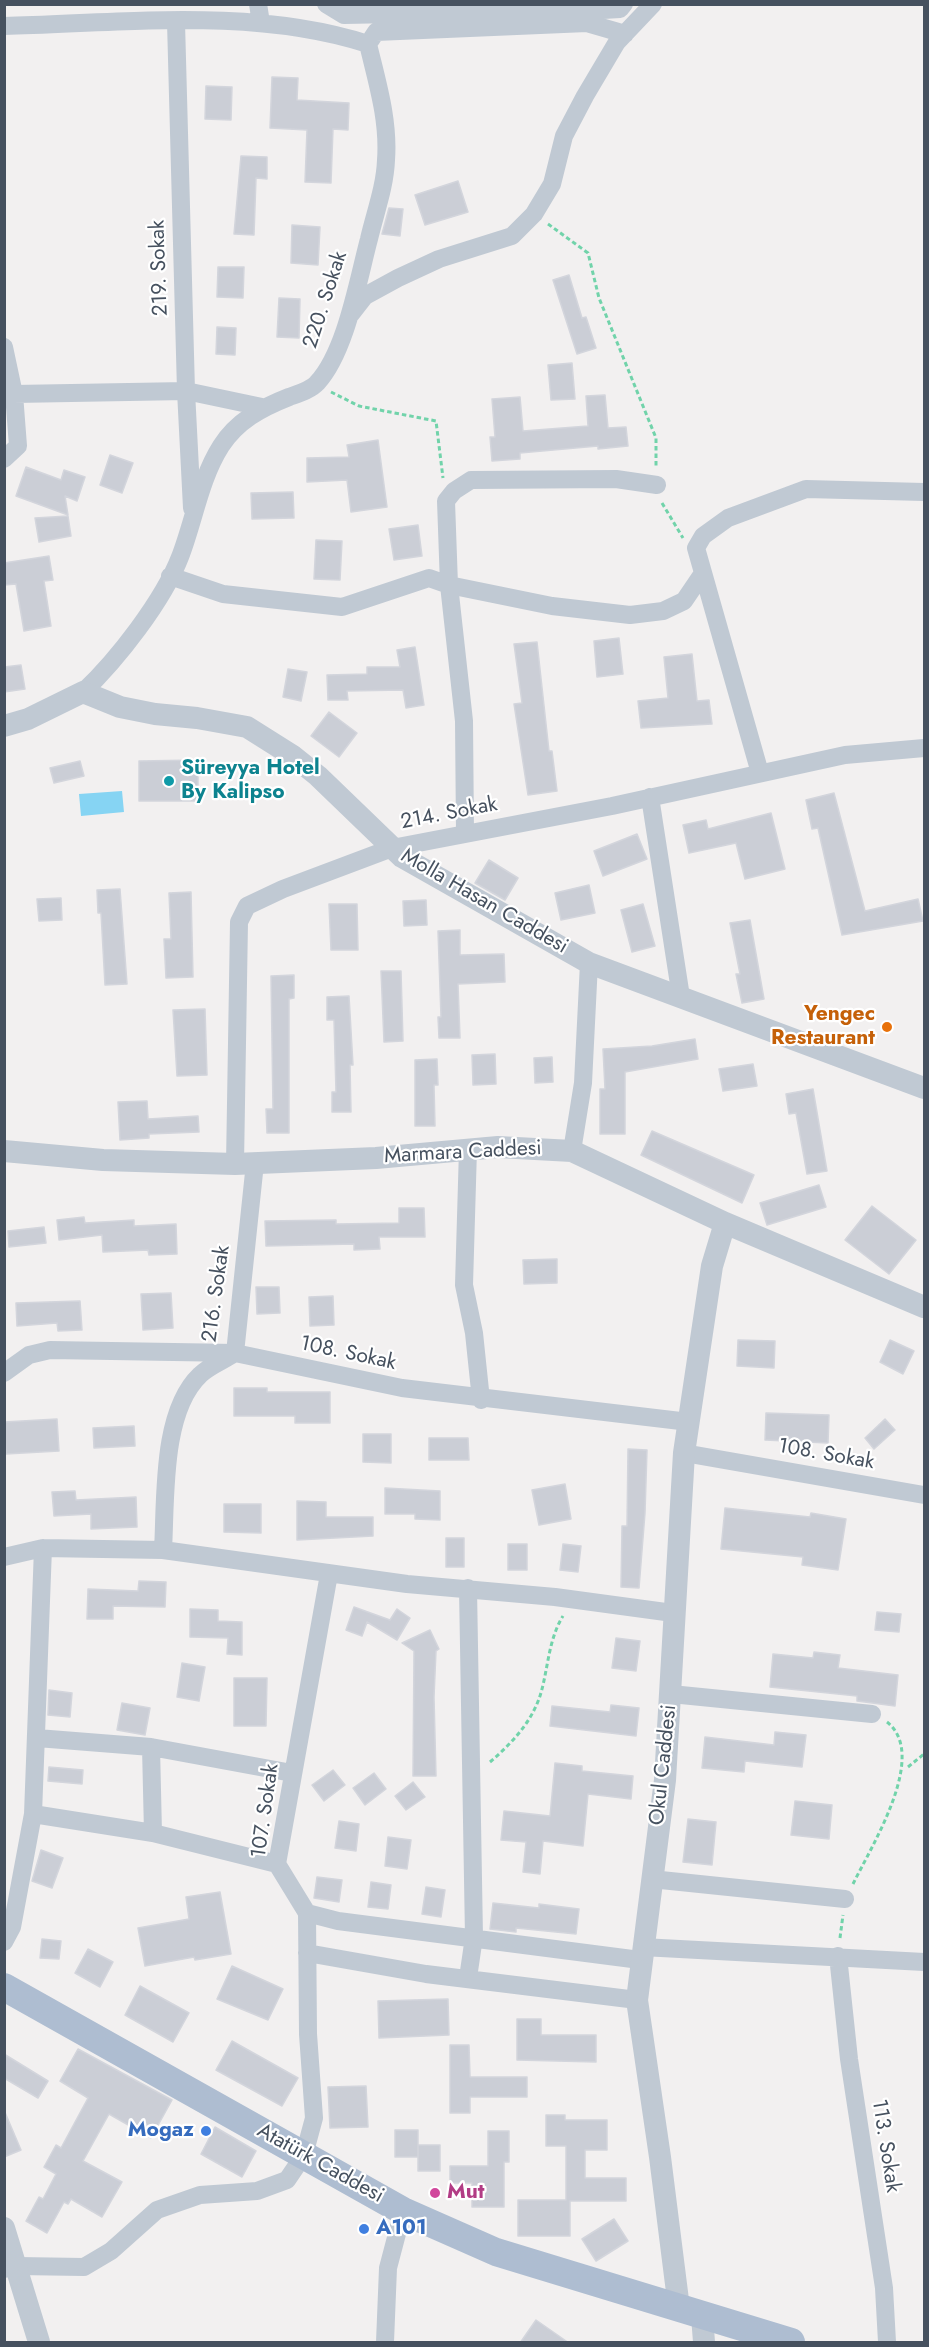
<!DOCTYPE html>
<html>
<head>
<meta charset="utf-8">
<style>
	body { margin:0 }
	#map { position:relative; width:929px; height:2347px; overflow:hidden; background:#f2f0f0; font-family:Jost,sans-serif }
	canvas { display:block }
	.frame { position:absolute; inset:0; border:6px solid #46515f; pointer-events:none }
</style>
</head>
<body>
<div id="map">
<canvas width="929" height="2347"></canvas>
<div class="frame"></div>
</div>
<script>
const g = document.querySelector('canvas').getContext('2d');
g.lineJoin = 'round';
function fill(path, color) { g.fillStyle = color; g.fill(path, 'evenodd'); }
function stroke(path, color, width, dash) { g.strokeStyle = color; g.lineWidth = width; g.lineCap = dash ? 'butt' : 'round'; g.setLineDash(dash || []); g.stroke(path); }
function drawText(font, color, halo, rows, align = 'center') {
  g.font = font + ' Jost,sans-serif'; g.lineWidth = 4.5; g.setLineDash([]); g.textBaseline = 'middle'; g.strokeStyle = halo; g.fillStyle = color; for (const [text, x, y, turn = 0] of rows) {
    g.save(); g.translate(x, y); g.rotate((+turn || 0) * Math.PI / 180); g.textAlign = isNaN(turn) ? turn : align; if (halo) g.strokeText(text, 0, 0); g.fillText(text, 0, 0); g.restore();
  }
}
fill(new Path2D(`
	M122 791 124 812 81 816 79 794Z`), '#86d4f3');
const building = new Path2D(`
	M272 77 298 78 297 100 349 103 348 130 333 129 331 183 305 182 307 130 270 128Z
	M206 86 232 87 231 120 205 119Z
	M241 156 267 157V179L256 178 254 235 234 234Z
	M458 181 468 212 425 225 415 195Z
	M389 208 403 209 400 236 382 234Z
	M292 225 320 227 318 265 291 263Z
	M218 267H244L243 298 217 297Z
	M569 275 582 318 586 317 596 348 577 354 553 280Z
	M279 298 300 299 299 338 277 337Z
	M217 327 236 328 235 355 216 354Z
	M572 363 575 399 551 400 548 365Z
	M605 395 608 428 626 427 628 446 598 449V446L520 453V459L492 461 490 437H495L492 399 520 397 523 431 588 426 586 396Z
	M378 440 387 507 351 512 347 480 307 482V458L349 457 347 445Z
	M110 455 133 463 122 493 100 485Z
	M26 467 61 480 64 470 85 477 77 501 65 496 68 515 16 496Z
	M293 492 294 518 252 519 251 493Z
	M68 516 71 536 39 542 35 518Z
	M418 525 422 556 394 560 389 529Z
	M316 540 342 541 340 580 314 579Z
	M49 556 53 580 44 581 51 626 24 631 16 584 4 585V563Z
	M619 638 623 674 597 677 594 641Z
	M537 642 549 751H552L557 791 528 795 514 704 522 703 514 644Z
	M415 647 424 705 406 708 403 690 347 691 348 700H328L327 675 367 674V667H400L397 650Z
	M692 654 697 701 709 700 712 724 641 728 638 701 668 698 664 657Z
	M21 665 25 689 4 692V667Z
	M288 669 307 672 301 701 283 697Z
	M329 712 357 733 339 757 311 736Z
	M198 760V801H139V761Z
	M80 761 84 776 54 783 50 768Z
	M834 793 865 911 918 899 923 921 842 935 818 828 812 829 806 800Z
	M771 813 785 869 745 879 736 843 689 853 683 825 706 820 708 829Z
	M637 834 647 859 603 876 594 851Z
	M489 860 518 878 505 900 475 883Z
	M589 885 595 913 561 920 555 893Z
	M120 889 127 984 105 985 101 913H98L97 890Z
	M191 892 193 977 166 978 164 939H171L169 893Z
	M61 898 62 920 39 921 37 899Z
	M426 900 427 925 404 926 403 901Z
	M329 904H357L358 950H331Z
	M643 904 655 946 632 952 621 910Z
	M750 920 764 999 742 1003 736 974H740L730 923Z
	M460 930V955L504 954 505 982 458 984 460 1038H439L438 1017H441L438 931Z
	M381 971H401L403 1041 384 1042Z
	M294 975V998L289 999V1133H267L266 1109H273L271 976Z
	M349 996 353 1065H350L351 1112H332V1092H336L334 1020H327V997Z
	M205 1009 207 1075 177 1076 173 1010Z
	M695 1039 698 1059 625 1072V1134H600V1089H605L603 1049 652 1046Z
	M495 1054 496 1084 473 1085 472 1055Z
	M552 1057 553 1082 535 1083 534 1058Z
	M437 1059 438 1085H434L435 1126H415V1060Z
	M753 1064 757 1086 723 1091 719 1069Z
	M813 1089 827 1171 807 1174 796 1113 789 1114 786 1094Z
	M147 1101 148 1119 198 1116 199 1132 149 1134V1138L120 1140 118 1102Z
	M652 1131 754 1175 742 1203 641 1155Z
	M819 1185 826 1207 767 1225 760 1203Z
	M872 1206 916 1240 889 1274 845 1240Z
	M399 1208H424L425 1237H379L380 1249 354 1250V1244L266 1246 265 1221 336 1220V1224L399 1223Z
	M84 1217 85 1223 134 1220V1226L176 1224 177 1254 149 1255 148 1250 103 1252 102 1235 59 1240 57 1220Z
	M44 1227 46 1243 9 1247 8 1231Z
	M557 1259V1283L524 1284 523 1260Z
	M256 1287H279L280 1313 257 1314Z
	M171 1293 173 1328 143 1330 141 1294Z
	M333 1296 334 1325 310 1326 309 1297Z
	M80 1301 82 1330 58 1331 57 1323 17 1326 16 1303Z
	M738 1340 775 1341 774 1368 737 1366Z
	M890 1340 914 1351 903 1374 880 1362Z
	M234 1388H267V1392H330V1423H295V1416H234Z
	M766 1413 829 1415 828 1443 765 1440Z
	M57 1419 59 1451 6 1454 4 1422Z
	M885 1419 895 1430 874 1449 865 1438Z
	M134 1426 135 1446 94 1448 93 1428Z
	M363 1434H391V1463L363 1462Z
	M429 1438H468L469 1460H429Z
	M628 1449 647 1450 645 1513 639 1588 621 1587 622 1526H627Z
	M565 1484 571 1519 539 1525 532 1490Z
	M385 1488 440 1491V1520L415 1519V1514H385Z
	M75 1491 76 1500 136 1497 137 1527 91 1529V1514L54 1516 52 1492Z
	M297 1501 326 1502V1517H373V1536L297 1540Z
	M224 1504H261V1533L224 1532Z
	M725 1508 810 1517 811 1513 846 1519 838 1570 802 1565 803 1557 721 1549Z
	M446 1538H464V1567H446Z
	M508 1544H527V1570H508Z
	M563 1544 581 1546 578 1572 560 1570Z
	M139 1581 166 1582 165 1607 113 1606V1619H87L88 1589 138 1591Z
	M354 1607 390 1620 397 1609 410 1618 397 1640 367 1622 362 1636 346 1630Z
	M190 1609 218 1610V1621L242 1622V1655L227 1654 228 1638 190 1637Z
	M877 1612 901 1614 899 1632 875 1630Z
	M430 1630 439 1649 436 1651 434 1697 436 1776H413L414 1651 402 1643Z
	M616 1638 640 1641 636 1671 612 1668Z
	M814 1652 840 1655 838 1668 898 1675 895 1706 857 1701V1696L770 1687 773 1654 813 1658Z
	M182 1663 205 1667 199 1701 177 1697Z
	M234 1678H267L266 1726H234Z
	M49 1690 72 1693 70 1717 48 1715Z
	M122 1703 150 1708 145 1735 117 1730Z
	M611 1705 639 1708 636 1736 550 1726 552 1706 610 1712Z
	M775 1732 806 1735 802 1767 745 1761 744 1772 702 1768 705 1737 774 1745Z
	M555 1763 582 1766V1771L633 1776 631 1799 588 1794 583 1846 543 1841 540 1874 523 1872 526 1842 501 1840 504 1811 550 1816Z
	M49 1767 83 1770 82 1784 48 1781Z
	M333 1770 345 1785 324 1801 312 1785Z
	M374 1773 386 1789 365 1805 353 1788Z
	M413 1782 425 1797 406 1810 395 1796Z
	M795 1801 832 1805 829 1839 791 1835Z
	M688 1819 716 1822 712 1865 683 1862Z
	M339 1821 359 1824 356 1851 335 1848Z
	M388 1837 411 1840 407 1869 385 1866Z
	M41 1850 63 1858 52 1888 32 1881Z
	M317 1877 342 1880 339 1902 314 1898Z
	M371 1882 391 1885 388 1909 368 1907Z
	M426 1887 445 1890 441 1917 422 1914Z
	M220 1892 231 1954 195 1960 194 1957 145 1966 138 1928 189 1919 186 1897Z
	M493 1903 539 1908V1904L579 1909 576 1934 516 1928V1932L490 1929Z
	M42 1939 61 1941 59 1959 40 1958Z
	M88 1949 113 1962 100 1987 75 1973Z
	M232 1966 283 1989 268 2020 217 1999Z
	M140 1986 189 2013 173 2042 125 2015Z
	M448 1999 449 2035 379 2038 378 2001Z
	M517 2019H541V2035H596V2062L517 2060Z
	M232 2041 298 2078 282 2106 216 2070Z
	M450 2045H469L470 2077H527V2097H470V2113H450Z
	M78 2049 172 2100 151 2138 109 2114 83 2161 122 2182 102 2217 71 2199 68 2204 64 2202 47 2233 26 2221 39 2197 43 2199 56 2174 44 2167 56 2145 61 2148 88 2098 60 2081Z
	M4 2054 48 2081 38 2098 4 2078Z
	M366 2086 368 2127 330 2128 328 2087Z
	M4 2110 21 2150 4 2157Z
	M546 2115H565V2120H607V2150H585V2178H626V2201H570V2236H518V2200H566V2146H546Z
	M215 2127 256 2151 242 2177 201 2154Z
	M395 2130H418V2157H395Z
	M488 2131H509V2162H504V2207H472V2183H450V2166H488Z
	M418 2145H440V2171H418Z
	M614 2219 628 2241 596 2261 582 2239Z
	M536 2320 569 2343H520Z`);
fill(building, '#cbced6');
stroke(building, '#d3d5dc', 1.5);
stroke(new Path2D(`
	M548 224 588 253 599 298 656 438V467
	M331 392 359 406 436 421 443 478
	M662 503 683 538
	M490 1762C511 1744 531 1723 540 1696 548 1671 548 1640 563 1616
	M908 1767 924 1754
	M853 1884C872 1845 929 1755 887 1722
	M840 1938 843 1915`), '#71d3aa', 3, [4.5, 3]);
stroke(new Path2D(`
	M258 4 261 23
	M326 4 344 15 603 10 620 9 624 4
	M176 22 186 391 192 508
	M4 26C123 23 253 7 368 44
	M368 44 376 32 587 23 625 34
	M351 314 365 296 398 278 439 259 512 236 534 214 552 184 564 136 585 96 617 42 653 4
	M4 347 14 394 18 446 4 459
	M14 394 186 391 262 407
	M170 576 223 594 342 607 429 578 449 585 552 606 630 615 663 611 684 601 703 573
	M83 692C117 660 163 601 180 557 194 521 200 479 221 446 237 421 261 408 289 397 297 394 311 390 317 383 346 352 358 280 369 239 375 213 385 187 386 160 389 120 377 82 368 44
	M760 773 696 548 703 536 728 518 806 489 924 492
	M650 797 681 997
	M465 833 464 721 449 585 446 501 454 491 471 480 616 479 657 485
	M468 1149 464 1285 474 1333 481 1400
	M572 1151 583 1083 589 963
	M235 1164 239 922 247 906 283 889 392 848 612 806 845 755 924 748
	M4 1373 29 1355 50 1350 235 1353 402 1388 689 1422
	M684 1453 924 1495
	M163 1550C166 1499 161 1412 200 1375 209 1366 225 1360 235 1353L255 1163
	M4 1557 43 1548 163 1550 407 1584 555 1597 673 1613
	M468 1588 474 1937 468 1978
	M671 1694 872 1714
	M37 1738 151 1747 292 1773
	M151 1747 153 1833
	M33 1814 153 1833 277 1864
	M651 1879 845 1899
	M307 1913 338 1921 640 1960
	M4 1942 12 1927 33 1814 43 1548
	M642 1947 924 1962
	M307 1953 426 1974 637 2000
	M838 1956 849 2059 884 2288 887 2342
	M4 2269 17 2266 84 2267 111 2251 157 2210 200 2195 257 2191 287 2180 304 2155 314 2118 308 2034 307 1913 277 1864 329 1574
	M385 2342 388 2268 403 2211`), '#c0c9d3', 18);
stroke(new Path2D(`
	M4 726 28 719 83 692 120 707 155 714 197 718 247 727 293 756 318 776 402 857 589 963 924 1088
	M4 1151 103 1160 235 1164 376 1158 498 1147 572 1151 725 1223 924 1307
	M4 2228 39 2342
	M679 2308 660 2157 637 2000 665 1780 684 1453 712 1266 725 1223
	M702 2316 704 2342`), '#c0c9d3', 22);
stroke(new Path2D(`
	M4 1987 403 2211 496 2252 791 2342`), '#aebdd1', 28);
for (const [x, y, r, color] of [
	[169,781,6,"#0f9aa8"],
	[887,1027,6,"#e8710a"],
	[206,2131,6,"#3f7fe0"],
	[435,2193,6,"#d1479c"],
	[364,2229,6,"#3f7fe0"]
]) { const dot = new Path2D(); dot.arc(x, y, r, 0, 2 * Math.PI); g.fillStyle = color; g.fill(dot); stroke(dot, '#fff', 2); }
drawText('21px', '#46515f', '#fff', [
	["219. Sokak",160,268,-92],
	["220. Sokak",326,300,-72],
	["214. Sokak",449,814,-11],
	["Molla Hasan Caddesi",484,902,30],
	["Marmara Caddesi",463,1153,-3],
	["216. Sokak",217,1294,-82],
	["108. Sokak",348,1354,12],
	["108. Sokak",826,1455,10],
	["Okul Caddesi",664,1765,-84],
	["107. Sokak",266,1811,-82],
	["113. Sokak",885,2146,81],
	["Atatürk Caddesi",320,2164,29]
]);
drawText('bold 21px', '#0d838f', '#fff', [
	["Süreyya Hotel",181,769],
	["By Kalipso",181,793]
], 'left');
drawText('bold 21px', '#c56008', '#fff', [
	["Yengec",875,1015],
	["Restaurant",875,1039]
], 'right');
drawText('bold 21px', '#366cbe', '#fff', [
	["Mogaz",194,2131],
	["A101",376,2229,"left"]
], 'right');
drawText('bold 21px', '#b23c85', '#fff', [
	["Mut",447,2193]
], 'left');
</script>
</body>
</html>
